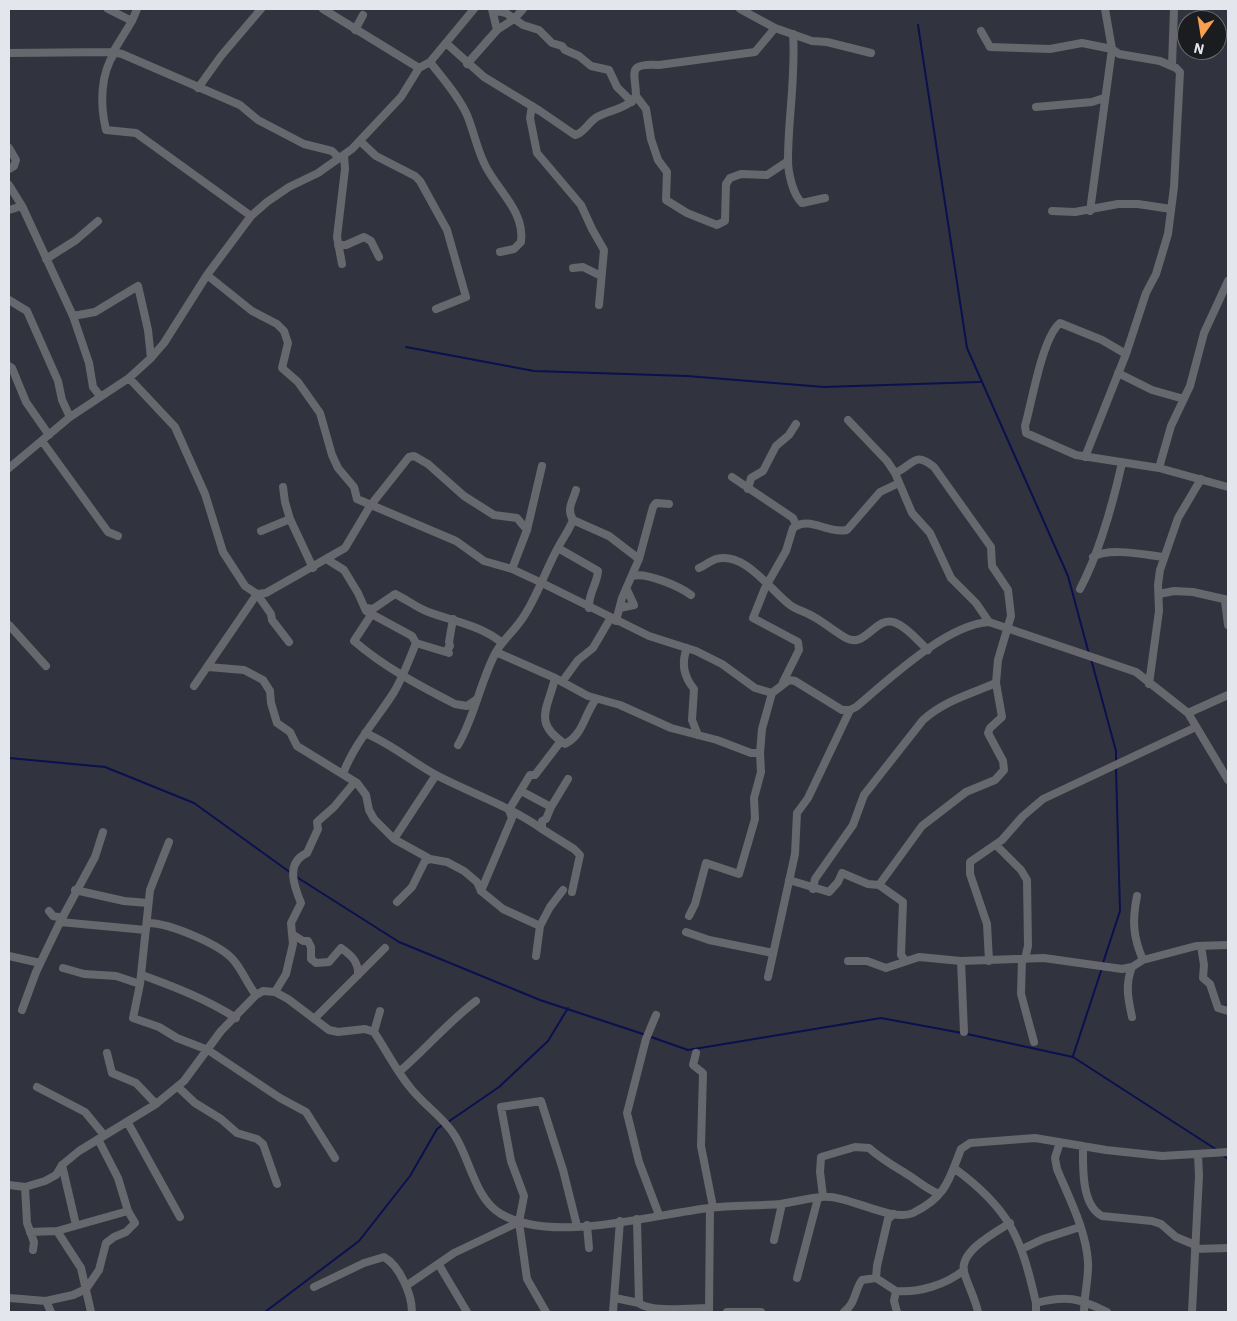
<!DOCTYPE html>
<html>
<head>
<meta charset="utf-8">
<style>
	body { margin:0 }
	#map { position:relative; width:1237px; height:1321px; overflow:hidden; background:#31343e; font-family:"IBM Plex Sans",sans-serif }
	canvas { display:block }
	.frame { position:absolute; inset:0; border:10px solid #e4e6ed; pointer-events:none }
	.north { position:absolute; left:1177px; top:10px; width:50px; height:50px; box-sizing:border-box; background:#1a1c20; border:1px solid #6b6d72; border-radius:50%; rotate:193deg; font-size:14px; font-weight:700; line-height:20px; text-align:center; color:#e4e6ed }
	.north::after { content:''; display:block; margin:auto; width:18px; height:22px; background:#f99f4d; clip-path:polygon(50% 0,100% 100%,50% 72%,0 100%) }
</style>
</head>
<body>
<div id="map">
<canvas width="1237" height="1321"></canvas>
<div class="frame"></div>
<div class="north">N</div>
</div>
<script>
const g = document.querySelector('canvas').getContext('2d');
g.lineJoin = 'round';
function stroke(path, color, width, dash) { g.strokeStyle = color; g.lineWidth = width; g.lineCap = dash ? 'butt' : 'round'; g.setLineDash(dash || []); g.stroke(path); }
stroke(new Path2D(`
	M918 25 967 348 1068 576 1089 654
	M406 347 534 371 687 376 824 387 980 382
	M1091 659 1116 751V761
	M9 758 105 767 194 803 291 873
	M295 876 399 942 540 1000 646 1035
	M1103 963 1120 911 1116 768
	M967 1034 1073 1057 1217 1150
	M651 1037 688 1050 881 1018 962 1033
	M1073 1056 1102 968
	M448 1122 499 1087 548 1041 568 1008
	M1223 1155 1228 1159
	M265 1312 359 1241 410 1176 437 1129 444 1124`), '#0b104e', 2);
stroke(new Path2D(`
	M108 9 132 21 113 52
	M323 9 419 68
	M492 9 497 30
	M740 9 775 28 812 41 827 42 871 53
	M493 10 506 13 523 25 539 30 552 43 562 46 565 50 579 56 591 66 609 70 617 87 632 102
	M132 21 137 9
	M355 30 363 15
	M981 31 990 47 1050 49 1082 43 1112 49 1119 54 1160 61 1176 68 1180 72 1174 187 1168 234 1156 274 1146 293 1126 354 1085 457
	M793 34C796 76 788 118 788 160 788 173 793 195 802 203L825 198
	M446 43 484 77 540 111 575 135C585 133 589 120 599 116 611 110 628 108 636 96 636 73 625 63 659 65L755 52 775 28
	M115 52C100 74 100 105 106 130L136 133 251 216
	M9 53 113 52 122 54 240 105 258 120 304 144 332 151 338 157
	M430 62C443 79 458 95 467 115 474 132 477 149 485 165 497 190 525 211 521 242L514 249 500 252
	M467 64 497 30 514 19 523 9
	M1172 66 1174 9
	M198 88 221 56 261 9
	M636 96 646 109 651 139 658 160 667 172 666 200 687 213 717 225 725 221 726 184 730 178 741 174 767 175 788 161
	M532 106 530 118 537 153 581 205 592 229 604 250 599 305
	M1036 107 1092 102 1104 98
	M360 141 376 156 415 176 420 181 447 230 466 297 436 309
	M9 148 16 160 14 166 9 169
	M9 185 22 206 73 316 89 363 93 387 100 396
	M9 210 22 206
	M1052 211 1075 212 1118 204H1138L1171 209
	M1090 211 1112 49 1105 9
	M338 245H346L364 237 371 241 379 257
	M46 259 76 240 98 221
	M342 264 337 237 345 169 344 155
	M573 268 583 267 601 276
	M207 275 252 311 277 324 284 331 288 343 282 368 298 382 320 413 332 455 338 468 354 487 357 499 456 541 484 561 512 569 542 583 649 636 696 651 722 664 755 688 772 693 789 680 795 681 842 710H850L856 707C888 680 947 624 989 622L1136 672 1188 713 1228 780
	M9 300 27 311 58 381 62 400 70 417
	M73 316 95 312 138 286 148 330 151 358
	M1126 354 1102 340 1060 323C1042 338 1032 402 1025 426L1026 433 1076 455 1159 468 1228 487
	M9 366 12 368 26 402 49 435
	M1118 373 1152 390 1184 399
	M129 378 175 427 205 494 223 552 245 586 257 594 271 614 272 620 289 642
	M848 420 887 461 895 473 912 513 930 533 951 578 976 603 989 622
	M42 441 108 532 118 536
	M9 468 70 417 129 378 151 358 164 343 207 275 251 216 267 202 289 187 318 173 352 149 401 97 419 68 430 62 474 9
	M1159 468 1171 426 1190 386 1204 333 1228 281
	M732 477 793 518 796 525
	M283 487 285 502 290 519
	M748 489 751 478 763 471 776 446 789 435 796 424
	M573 520 609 536 639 559
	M261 531 290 519 313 568
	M558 548 598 571C597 585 588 593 589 608
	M1093 557C1109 547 1146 555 1164 557
	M328 560 344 570 358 593 366 611 412 636 416 643 449 653 447 650 450 646 449 642 453 619
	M699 568C704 566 710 561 716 559 745 551 770 590 790 605 797 610 806 612 814 617 825 623 835 632 846 638 866 649 876 614 896 623 908 628 918 641 928 650
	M512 569 527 530 542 466
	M632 576C646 572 679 586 691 595
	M1080 589C1099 553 1113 503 1122 463
	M1159 594 1174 591 1193 592 1228 600
	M1225 601 1228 625
	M366 608 373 609 395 594C406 599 416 607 426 611 451 621 481 625 502 643
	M620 608 634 605 627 590
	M371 615 354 641C384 667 420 686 455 704L467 706 477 699
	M616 621 622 598 639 559 653 507 656 503 669 504
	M9 625 46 666
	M687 648C681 663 684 677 694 689L692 720 698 735
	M496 652 555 678C548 709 532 722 565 744 583 735 584 715 596 699
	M208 667 244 670 263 680 270 691 271 703 277 723 290 732 297 746 357 783 366 795 369 810 374 819 394 839 430 859
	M555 678 588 696 620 705 671 728 717 740 751 753H760
	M562 682 578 660 593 648 610 619
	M783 682 799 650 798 642 753 618 765 588 786 551 793 528C810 515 826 534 847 530L880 492 899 483
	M1149 684 1159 611 1158 585 1160 570 1178 518 1201 479
	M194 686 257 594 266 593 345 548 370 506 409 457 414 456 428 464 464 496 494 515 517 518 527 530
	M1188 713 1228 695
	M365 733C392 744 413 763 438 776 473 794 509 806 542 829
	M458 745C475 716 480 682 496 652 503 640 514 631 522 619 538 596 546 568 560 544 565 535 569 530 573 520 566 509 573 501 576 490
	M343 774C354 744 377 719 394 692 403 677 409 660 416 643
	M521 791 551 807 546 819 542 821V829L574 849 580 855 572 892
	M551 807 568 779
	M103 832 95 857 60 922 146 930
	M394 839 436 775
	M996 845 1021 870 1027 880 1028 946 1025 959
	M789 880 829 892 838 882 842 873 868 884 879 885 903 902 901 955 905 960
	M879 885 922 826 966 792 995 780 1004 770 1003 761 988 733 990 728 1002 717 996 683 998 660 1011 616 1008 590 992 566 991 547 934 467C914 450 913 466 895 473
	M813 889 815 879 853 825 864 795 923 720C944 701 970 694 996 683
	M75 890 124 901 148 903
	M481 891 512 818 509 810 530 775H535L561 741
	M1137 896C1132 921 1133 937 1143 960
	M397 902 412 887 425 861 430 859 447 862 464 871 477 882 481 891 503 909 540 926
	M49 911 53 916 63 918
	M689 916 695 904 706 863 739 874 755 819 754 798 761 772 760 753 762 729 772 693
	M148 923C169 923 223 945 235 962 243 972 248 985 256 995
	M686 932 709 940 773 953
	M292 934 303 941H308L311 947V959L316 963 329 962 341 948C351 955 359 962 358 975
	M1201 946 1204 965 1203 978 1210 984 1218 1008 1228 1011
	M9 956 40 963
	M536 956 540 926 550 907 563 890
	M1022 959 1021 994 1034 1042
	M848 961H867L886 968 919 957 961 961 1044 958 1122 969 1132 967 1143 960 1196 946 1228 945
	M961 961 964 1032
	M989 961 987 924 970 874V862L1002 840 1023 816 1043 799 1196 727
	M1132 967C1125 984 1128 999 1132 1017
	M63 968 84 974 116 976 140 984 133 1018 159 1027 177 1038 208 1050 280 1098 306 1112 335 1158
	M142 975C175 987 206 999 236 1018
	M768 977 795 854 797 813 808 798 850 710
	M140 984 150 890 169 842
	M275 992 286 974 293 944 291 923 301 903C294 886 285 863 307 853L318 829 317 822 334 807 354 783
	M22 1010 36 972 60 922
	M656 1015 646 1039 627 1113 639 1162 659 1215
	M314 1019 385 948
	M374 1032 380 1011
	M107 1053 112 1073 136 1083 156 1104
	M696 1053 693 1065 703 1073 701 1146 713 1207
	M399 1072C426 1049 448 1022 476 1001
	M37 1087 85 1112 104 1135
	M178 1087 195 1103 221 1119 237 1133 257 1139 263 1144 277 1184
	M128 1123 180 1217
	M1060 1142 1055 1158 1057 1169C1069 1198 1086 1230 1088 1262 1089 1278 1084 1295 1084 1312
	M1083 1146C1083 1167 1081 1205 1102 1216L1152 1221 1161 1224 1176 1237 1195 1245
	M62 1165 76 1225
	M954 1168C1010 1209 1021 1237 1036 1303V1312
	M9 1185 25 1187 45 1181 56 1175 62 1165 79 1151 156 1104 184 1081 221 1031 256 995 263 991 275 992 288 999 329 1030 338 1032 365 1029 374 1032C386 1050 396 1070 409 1086 422 1104 444 1117 455 1136 470 1159 475 1199 501 1214 553 1244 650 1215 709 1208 732 1205 757 1206 780 1204 794 1202 808 1198 822 1197 847 1194 892 1223 913 1213 946 1197 949 1180 961 1149L970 1143 1035 1138 1106 1150 1162 1156 1228 1152
	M25 1187 27 1223 34 1242 33 1250
	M823 1196 820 1172 821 1157 855 1147 869 1148C880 1158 892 1165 905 1173 919 1181 923 1187 939 1194
	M894 1214 888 1219 877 1266 876 1278 896 1291
	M637 1219 639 1303C650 1313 693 1308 709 1308
	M587 1225 589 1248
	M30 1232 57 1231
	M774 1240 782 1204
	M1022 1249 1043 1239 1080 1227
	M1195 1249 1228 1248
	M439 1265 467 1312
	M797 1278 818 1198
	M406 1286 454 1253 519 1222
	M314 1287 364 1263 384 1257C400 1266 412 1295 412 1312
	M9 1298 46 1301 73 1295 86 1289 99 1270 106 1243 114 1237 126 1232 135 1223 128 1211 118 1178 98 1139
	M615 1298 639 1303
	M46 1301 51 1312
	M1036 1303C1067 1295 1079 1298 1107 1312
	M91 1312 81 1268 57 1231 128 1211
	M546 1312 527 1279 519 1222 524 1196 511 1161 501 1107 541 1101 563 1170 577 1226
	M613 1312 620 1221
	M709 1312 710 1208
	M727 1312H761
	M844 1312C856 1303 854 1291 862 1280L876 1278
	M897 1312 894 1301 896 1291C918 1293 946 1285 964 1270
	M978 1312C975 1298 968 1286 964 1272 959 1251 996 1232 1010 1223
	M1192 1312 1199 1176 1198 1154`), '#66686d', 8);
</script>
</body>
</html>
